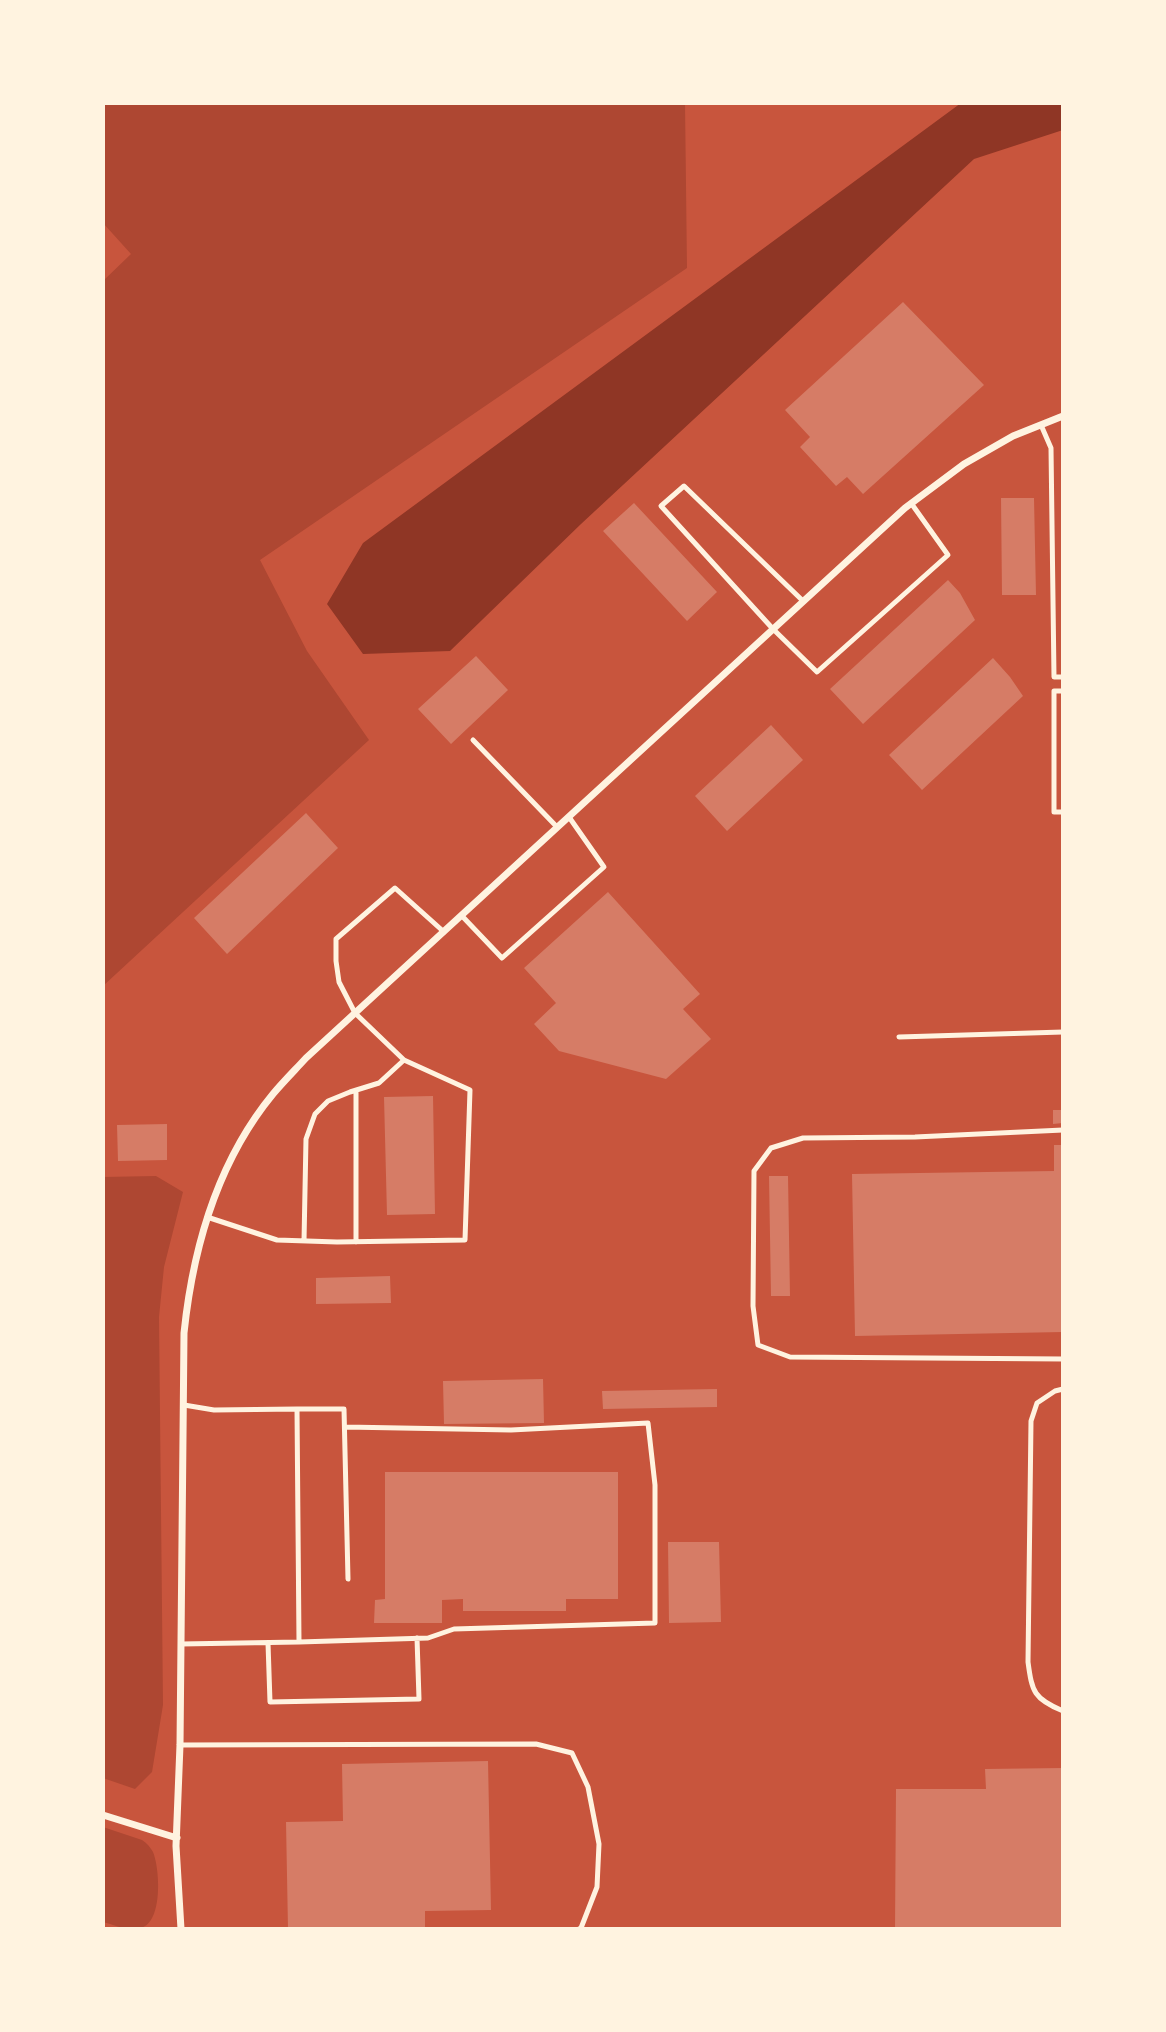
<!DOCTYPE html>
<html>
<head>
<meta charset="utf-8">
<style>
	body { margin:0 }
	#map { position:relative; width:1166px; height:2032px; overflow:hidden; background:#c8553d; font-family:Arial,sans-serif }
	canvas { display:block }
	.frame { position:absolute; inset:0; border:105px solid #fff3e0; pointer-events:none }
</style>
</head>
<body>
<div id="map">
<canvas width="1166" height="2032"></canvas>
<div class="frame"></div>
</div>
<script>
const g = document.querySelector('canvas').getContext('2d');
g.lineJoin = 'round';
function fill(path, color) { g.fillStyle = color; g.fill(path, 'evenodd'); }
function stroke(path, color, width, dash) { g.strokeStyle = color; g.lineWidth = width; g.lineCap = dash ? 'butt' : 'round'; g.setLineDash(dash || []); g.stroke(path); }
fill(new Path2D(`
	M103 103H685L687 268 260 560 307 651 369 740 103 986V281L131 254 103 223Z
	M156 1176 183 1192 164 1267 159 1317 163 1705 152 1772 135 1789 103 1778V1177Z
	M103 1827 142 1840C147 1843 150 1847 153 1852 160 1869 163 1922 141 1928 128 1932 115 1925 103 1922Z`), '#ae4732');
fill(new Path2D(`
	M961 103H1063V130L974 159 581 524 450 651 363 654 327 604 363 543Z`), '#8f3625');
fill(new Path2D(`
	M903 302 984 385 863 494 847 477 836 486 800 447 810 437 785 410Z
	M1001 498H1034L1036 595H1002Z
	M634 503 717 592 687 621 603 531Z
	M948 580 960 593 975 620 863 724 830 689Z
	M476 656 508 690 451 744 418 709Z
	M993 658 1010 677 1023 696 922 790 889 755Z
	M771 725 803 760 727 831 695 796Z
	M306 813 338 848 227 954 194 918Z
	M608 892 700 994 683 1009 711 1039 666 1079 559 1051 534 1024 556 1003 524 968Z
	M433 1096 435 1214 387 1215 384 1097Z
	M1053 1110H1063V1123L1053 1124Z
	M167 1124V1160L118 1161 117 1125Z
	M1054 1145H1063V1332L855 1336 852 1174 1054 1171Z
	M769 1176H788L790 1296H771Z
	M390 1276 391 1303 316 1304V1278Z
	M543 1379 544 1423 444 1424 443 1381Z
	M717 1389V1407L603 1409 602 1391Z
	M385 1472H618V1599H566V1611H463V1599L442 1600V1623H374L375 1600 385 1599Z
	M668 1542H719L721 1622 669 1623Z
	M488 1761 491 1910 425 1911V1929H288L286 1822 343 1821 342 1764Z
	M1063 1768V1929H895L896 1789H986L985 1769Z`), '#d67c66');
stroke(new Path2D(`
	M1041 425 1051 448 1054 677H1063
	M803 601 684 486 661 506 773 629 817 672 948 555 911 503
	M1063 691H1054V812H1063
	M473 740 557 827
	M462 916 502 958 604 867 569 817
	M899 1037 1063 1032
	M1063 1130 915 1137 803 1138 771 1148 754 1171 753 1306 758 1345 790 1357 1063 1359
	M207 1217 277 1240 337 1242 465 1240 470 1090 404 1060 355 1013 339 982 336 961V939L395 888 444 932
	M304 1241 306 1139 315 1114 328 1101 350 1092 379 1083 404 1060
	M356 1242V1090
	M1063 1389 1055 1391 1037 1403 1031 1421 1028 1662C1032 1692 1034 1699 1063 1711
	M297 1409H344L348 1579
	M299 1642 428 1638 454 1629 655 1623V1485L648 1423 511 1430 345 1427
	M268 1643 270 1702 419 1699 417 1638
	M181 1644 299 1642 297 1409 214 1410 184 1405
	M180 1745 536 1744 572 1753 588 1787 599 1844 597 1887 581 1928 579 1929`), '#fff3e0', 5);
stroke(new Path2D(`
	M103 1815 177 1838
	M181 1929 176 1846 180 1745 184 1333C193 1247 217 1162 273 1094 283 1082 295 1070 306 1058L905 508 964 464 1013 436 1063 416`), '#fff3e0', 7);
</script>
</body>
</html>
